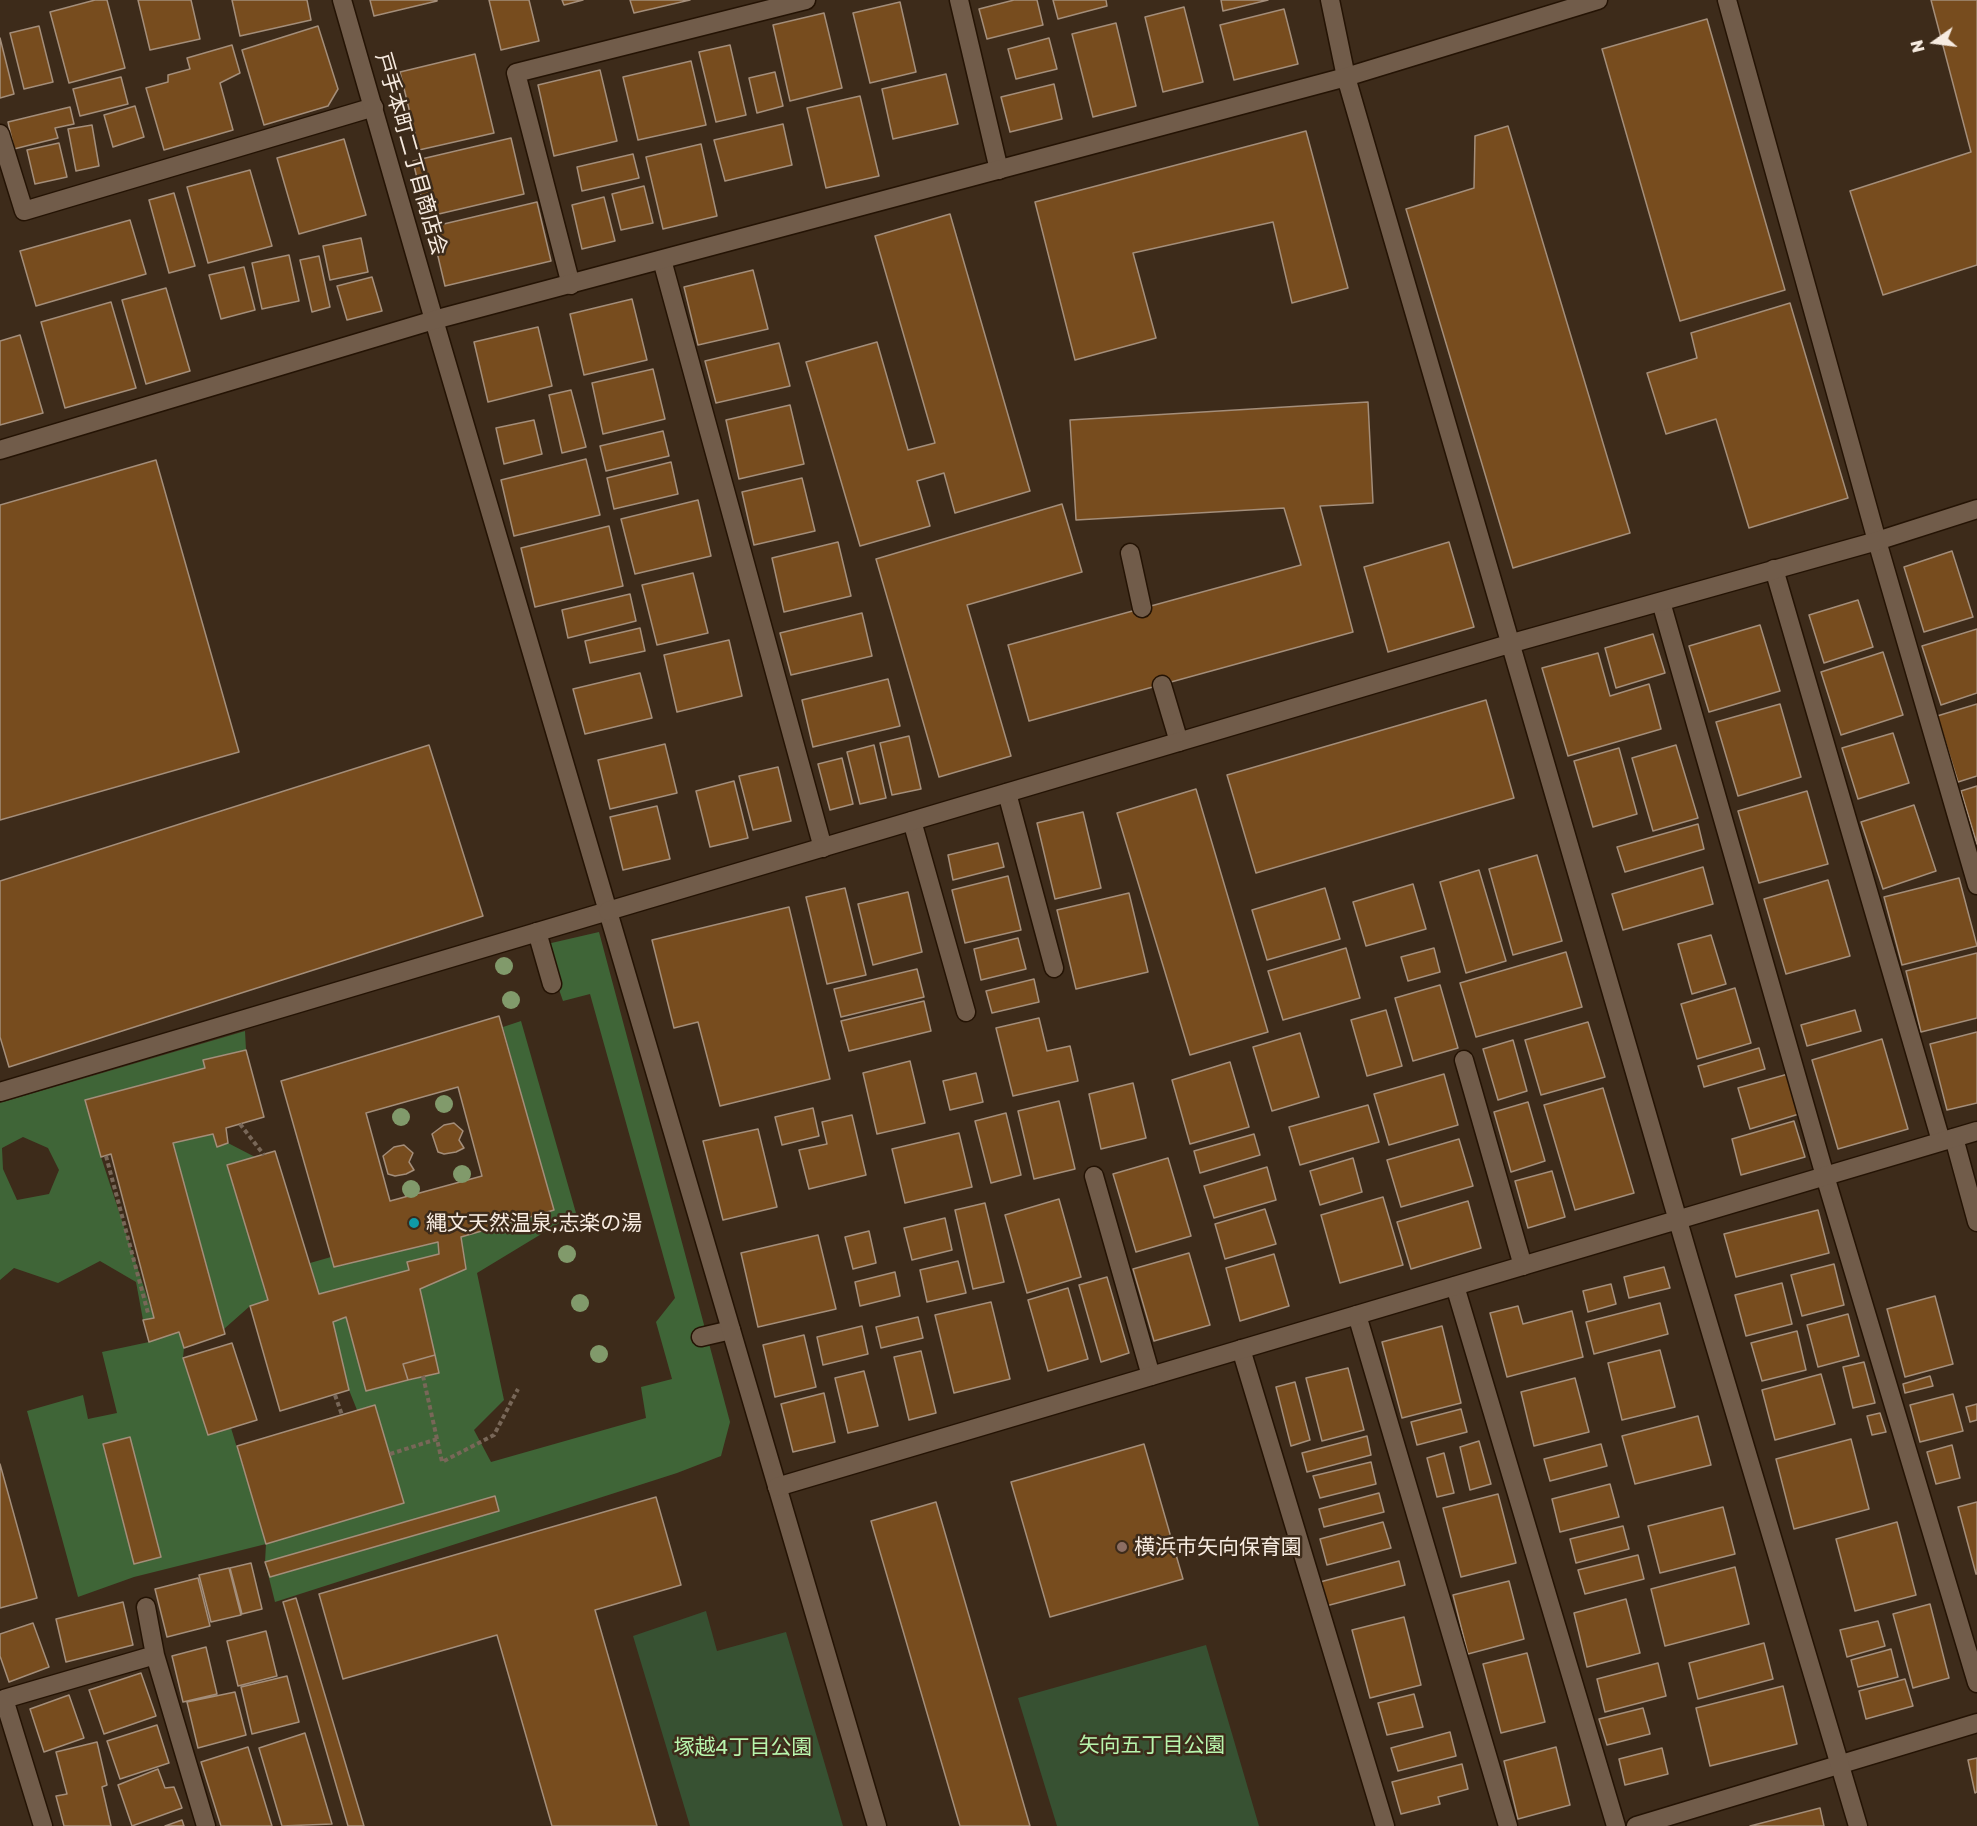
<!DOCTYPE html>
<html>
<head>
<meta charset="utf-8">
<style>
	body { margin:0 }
	#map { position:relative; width:1977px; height:1826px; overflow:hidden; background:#3d2b1a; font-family:"Golos Text",sans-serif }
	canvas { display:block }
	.north { position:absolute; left:1905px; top:12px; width:60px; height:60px; -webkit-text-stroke:4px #3d2b1a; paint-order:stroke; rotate:256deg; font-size:16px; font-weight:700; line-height:24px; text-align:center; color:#f7ebe0 }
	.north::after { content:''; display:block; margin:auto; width:21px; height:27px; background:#f7ebe0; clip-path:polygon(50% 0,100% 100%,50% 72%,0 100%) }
</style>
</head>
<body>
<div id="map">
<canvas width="1977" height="1826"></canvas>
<div class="north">N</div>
</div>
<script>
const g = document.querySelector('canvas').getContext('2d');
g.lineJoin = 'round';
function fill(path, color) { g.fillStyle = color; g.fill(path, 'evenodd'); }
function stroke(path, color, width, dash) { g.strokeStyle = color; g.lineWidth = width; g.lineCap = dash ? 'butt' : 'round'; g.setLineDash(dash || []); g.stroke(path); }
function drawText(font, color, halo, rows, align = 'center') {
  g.font = font + ' "Golos Text","Noto Sans JP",sans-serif'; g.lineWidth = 5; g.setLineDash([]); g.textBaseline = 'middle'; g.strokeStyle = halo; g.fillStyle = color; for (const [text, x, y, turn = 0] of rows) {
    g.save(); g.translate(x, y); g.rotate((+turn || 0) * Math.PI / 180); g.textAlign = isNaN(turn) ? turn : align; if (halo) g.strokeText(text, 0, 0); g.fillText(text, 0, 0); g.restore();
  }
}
fill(new Path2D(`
	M706 1611 717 1651 786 1632 843 1826H690L633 1636Z
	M1206 1645 1259 1826H1057L1018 1698Z`), '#375132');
fill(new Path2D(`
	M599 932 730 1422 721 1456 677 1473 275 1602 265 1562 266 1544 134 1577 78 1597 27 1411 83 1395 88 1419 117 1413 102 1352 149 1342 179 1332 184 1348 183 1358 208 1435 231 1428 266 1543 404 1503 375 1405 357 1410 349 1390 333 1322 346 1317 366 1391 439 1373 420 1289 466 1269 461 1237 553 1210 503 1027 521 1021 576 1213 477 1273 504 1400 474 1430 491 1462 646 1418 641 1387 672 1379 656 1322 675 1298 590 994 563 1001 553 972 547 944ZM130 1438 161 1556 134 1564 103 1445Z
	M245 1031 246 1050 203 1060 205 1068 85 1100 101 1157 154 1318 143 1320 136 1282 100 1261 58 1283 14 1268 0 1280V1103ZM23 1137 48 1148 59 1170 49 1194 17 1200 3 1169 2 1148Z
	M213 1134 217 1147 228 1143 255 1157 227 1165 268 1300 250 1306 224 1329 173 1143Z
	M438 1242 439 1254 407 1262 409 1270 319 1294 310 1263 331 1257 334 1267Z`), '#3f6537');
const building = new Path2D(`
	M95 0H107L125 68 69 83 50 12Z
	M138 0H191L200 39 150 50Z
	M232 0H307L311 20 240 36Z
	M370 0H437V1L374 16Z
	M489 0H529L539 41 501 50Z
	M562 0H583L564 5Z
	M630 0H690L634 13Z
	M1014 0H1037L1043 25 987 39 979 9Z
	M1053 0H1106L1107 6 1058 19Z
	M1221 0H1268L1223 11Z
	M1931 0H1977V265L1883 295 1850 191 1971 152Z
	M900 2 916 72 870 83 853 13Z
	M1184 7 1203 82 1163 92 1145 17Z
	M1284 9 1298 64 1234 80 1220 25Z
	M824 13 842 88 790 101 773 25Z
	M1707 19 1785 290 1680 321 1602 49Z
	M1116 23 1136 106 1093 117 1072 34Z
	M39 26 53 82 24 89 10 33Z
	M318 26 338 89 328 106 264 125 242 50Z
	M0 38 14 94 0 98Z
	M1049 38 1057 69 1016 79 1008 49Z
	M232 45 240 73 220 83 233 130 164 150 146 88 168 82V75L190 69 187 58Z
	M730 45 746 115 716 122 699 52Z
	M475 54 494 133 419 150 400 72Z
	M691 61 706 125 638 140 623 77Z
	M600 70 617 141 554 156 538 85Z
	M775 72 783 106 757 113 749 78Z
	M946 74 958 124 893 139 882 89Z
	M121 77 128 104 80 116 73 89Z
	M1054 84 1062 119 1010 132 1001 97Z
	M860 96 879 176 826 188 807 108Z
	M135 106 144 137 113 147 104 115Z
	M70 107 74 124 55 128 58 138 14 149 8 122Z
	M783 124 792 165 725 181 714 140Z
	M92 125 99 166 76 171 68 129Z
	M1508 126 1630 533 1513 568 1406 209 1474 188 1475 136Z
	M1306 131 1348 288 1292 303 1273 222 1133 253 1156 338 1075 360 1035 202Z
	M511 138 524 194 426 217 413 161Z
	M344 139 366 215 299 234 277 158Z
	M59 143 67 177 35 184 27 150Z
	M701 144 717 216 663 229 646 157Z
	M633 154 639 178 582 191 577 167Z
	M250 170 272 246 208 263 187 187Z
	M644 186 653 223 621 230 612 194Z
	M174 193 195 266 169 273 149 200Z
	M604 197 615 241 582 249 572 205Z
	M537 202 551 261 445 286 431 227Z
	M950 214 1030 491 955 513 944 473 917 481 930 526 860 546 806 362 877 342 908 450 935 443 875 236Z
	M130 220 146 274 36 306 20 251Z
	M361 238 368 272 330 280 323 246Z
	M289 255 299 301 262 309 252 263Z
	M319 256 330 307 312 312 300 260Z
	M244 267 255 310 221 319 209 275Z
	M753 270 768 329 698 345 684 287Z
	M372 277 382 311 347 320 337 286Z
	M166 288 190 371 146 384 122 300Z
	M632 299 647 360 584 375 570 314Z
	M111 302 136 388 65 408 41 322Z
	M1790 303 1848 498 1749 528 1716 419 1666 434 1647 373 1697 358 1691 333Z
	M538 327 552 386 488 402 474 342Z
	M20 335 43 413 0 425V341Z
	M779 343 790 386 716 403 705 361Z
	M653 369 665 419 603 434 592 383Z
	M571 390 586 447 562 453 549 395Z
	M1368 402 1373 503 1320 506 1353 632 1029 721 1008 645 1301 565 1284 508 1076 520 1070 420Z
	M790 405 804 464 739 479 726 420Z
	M534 420 542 454 504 464 496 428Z
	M663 431 669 456 606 471 600 446Z
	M586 459 600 515 514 536 501 480Z
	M156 460 239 752 0 820V505Z
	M671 462 678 494 614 509 607 478Z
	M802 478 815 531 754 545 742 492Z
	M698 500 711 556 635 574 621 519Z
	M1062 504 1082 572 967 605 1011 756 939 777 876 559Z
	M609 526 623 586 535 607 521 548Z
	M838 542 851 596 784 612 772 558Z
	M1449 542 1474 627 1388 652 1364 567Z
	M1952 551 1973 617 1924 632 1904 567Z
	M693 573 708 633 657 645 642 585Z
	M630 594 636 621 568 638 562 610Z
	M1858 600 1873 647 1824 663 1809 615Z
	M862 613 872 656 791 675 780 633Z
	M1760 625 1780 691 1709 712 1689 646Z
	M640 628 645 651 590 663 585 641Z
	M1977 629V693L1941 705 1922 646Z
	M1653 634 1665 673 1616 688 1605 648Z
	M729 640 742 696 677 712 664 655Z
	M1883 652 1903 715 1841 735 1821 672Z
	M1598 653 1610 696 1649 684 1661 729 1568 756 1542 668Z
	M640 673 652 718 585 734 573 689Z
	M888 679 900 726 813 747 802 700Z
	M1486 700 1514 798 1256 873 1227 775Z
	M1780 704 1801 777 1738 796 1716 722Z
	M1977 704V776L1958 782 1937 716Z
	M1893 733 1909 783 1858 799 1842 748Z
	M909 736 921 789 892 795 880 743Z
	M665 744 677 793 610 809 598 760Z
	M429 745 483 916 9 1067 0 1037V881Z
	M874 745 886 798 860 804 847 752Z
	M1676 745 1698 818 1653 831 1632 758Z
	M1619 748 1637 814 1593 827 1574 761Z
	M842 758 853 804 830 810 818 764Z
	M778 767 791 821 753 830 739 776Z
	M734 781 748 838 710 847 696 791Z
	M1977 786V844L1961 791Z
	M1196 789 1268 1032 1190 1055 1117 813Z
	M1807 791 1828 864 1759 883 1738 811Z
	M1914 805 1936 871 1883 889 1861 822Z
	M657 806 670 859 623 870 610 817Z
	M1083 812 1101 888 1055 899 1037 823Z
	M1698 824 1704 849 1625 872 1617 847Z
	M998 843 1004 867 953 880 948 855Z
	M1537 855 1562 941 1513 955 1489 869Z
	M1703 867 1713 904 1623 930 1612 894Z
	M1479 870 1506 961 1466 973 1440 882Z
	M1008 876 1021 930 965 943 952 890Z
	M1959 878 1977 946 1902 965 1884 897Z
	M1828 880 1850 956 1786 974 1764 899Z
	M1413 884 1426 929 1366 946 1353 902Z
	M845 888 866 975 827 984 806 897Z
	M1325 888 1340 939 1267 960 1252 910Z
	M908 892 922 952 873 965 858 904Z
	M1129 893 1148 972 1076 989 1057 910Z
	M789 907 830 1079 720 1106 698 1022 674 1028 652 940Z
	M1711 935 1726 984 1692 994 1678 944Z
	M1018 938 1026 969 981 980 974 949Z
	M1346 948 1360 998 1283 1020 1268 971Z
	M1434 948 1440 972 1408 981 1401 957Z
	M1566 952 1582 1007 1476 1037 1460 983Z
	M1977 953V1018L1921 1032 1906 971Z
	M917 969 924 997 841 1017 834 989Z
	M1034 979 1039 1002 992 1013 986 991Z
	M1440 985 1458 1048 1413 1061 1395 998Z
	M1735 988 1751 1043 1697 1059 1681 1004Z
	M924 1001 931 1031 849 1051 841 1021Z
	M1386 1010 1402 1066 1367 1076 1351 1020Z
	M1855 1010 1861 1031 1807 1046 1801 1025Z
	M499 1016 554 1210 461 1237 466 1269 420 1289 435 1355 403 1364 408 1380 366 1391 346 1317 333 1322 349 1390 280 1411 250 1306 268 1300 227 1165 275 1151 319 1294 409 1270 407 1262 439 1254 438 1242 334 1267 281 1081ZM458 1087 482 1176 390 1201 366 1113Z
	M1039 1018 1047 1051 1070 1046 1078 1081 1013 1096 996 1028Z
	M1588 1022 1605 1077 1541 1095 1525 1040Z
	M1977 1032V1103L1947 1110 1930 1044Z
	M1300 1033 1319 1097 1272 1111 1253 1047Z
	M1882 1039 1908 1129 1838 1149 1812 1060Z
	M1513 1040 1527 1091 1498 1100 1483 1049Z
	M1759 1048 1765 1069 1704 1087 1698 1066Z
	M246 1050 264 1117 226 1128 228 1143 217 1147 213 1134 173 1143 225 1334 184 1348 179 1332 149 1342 143 1320 154 1318 111 1154 101 1157 85 1100 205 1068 203 1060Z
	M910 1061 925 1123 877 1134 863 1073Z
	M1230 1062 1249 1127 1190 1144 1172 1080Z
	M976 1073 983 1102 950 1110 943 1081Z
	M1444 1074 1458 1125 1389 1145 1374 1094Z
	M1788 1074 1799 1114 1750 1129 1738 1088Z
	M1133 1083 1146 1138 1101 1149 1089 1094Z
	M1603 1088 1634 1193 1575 1210 1544 1105Z
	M1059 1101 1075 1169 1034 1179 1018 1111Z
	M1528 1102 1545 1161 1511 1172 1494 1112Z
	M1368 1105 1379 1142 1300 1165 1289 1127Z
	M813 1108 819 1136 782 1145 775 1117Z
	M1006 1113 1021 1175 991 1183 975 1121Z
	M852 1115 866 1175 809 1189 799 1150 827 1144 822 1122Z
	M1794 1121 1805 1157 1741 1175 1732 1139Z
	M454 1123 463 1131 459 1140 464 1148 456 1152 444 1154 438 1152 432 1134 444 1125Z
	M758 1129 777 1207 723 1220 703 1141Z
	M959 1133 972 1187 905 1203 892 1149Z
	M1254 1134 1260 1155 1200 1173 1194 1151Z
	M1459 1139 1473 1186 1401 1207 1387 1160Z
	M404 1145 413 1153 409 1162 414 1170 406 1174 395 1176 388 1174 383 1156 394 1147Z
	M1168 1158 1191 1236 1136 1252 1113 1174Z
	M1353 1158 1362 1192 1320 1205 1310 1171Z
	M1267 1167 1276 1200 1214 1218 1204 1186Z
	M1552 1171 1565 1217 1528 1228 1515 1181Z
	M1383 1197 1403 1265 1340 1283 1321 1215Z
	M1059 1199 1081 1277 1027 1293 1005 1215Z
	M1468 1201 1481 1248 1411 1269 1397 1222Z
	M985 1203 1004 1282 973 1289 955 1210Z
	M1265 1209 1276 1244 1225 1259 1215 1224Z
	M1818 1210 1829 1253 1736 1277 1724 1234Z
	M945 1218 952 1250 912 1260 904 1228Z
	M869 1231 876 1263 853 1269 845 1237Z
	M818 1235 836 1309 758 1327 741 1253Z
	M1189 1253 1210 1325 1154 1341 1133 1269Z
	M1274 1254 1289 1306 1240 1321 1226 1268Z
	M958 1261 966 1293 927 1302 920 1270Z
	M1834 1264 1844 1305 1802 1316 1791 1275Z
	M1664 1267 1670 1288 1629 1298 1624 1277Z
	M895 1272 900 1296 860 1306 855 1282Z
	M1107 1277 1129 1353 1101 1362 1079 1285Z
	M1782 1283 1792 1324 1746 1336 1735 1295Z
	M1611 1284 1616 1304 1588 1312 1583 1291Z
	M1068 1288 1088 1359 1048 1371 1028 1300Z
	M1935 1296 1953 1364 1905 1377 1887 1309Z
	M991 1302 1010 1379 954 1393 935 1315Z
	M1660 1303 1668 1334 1594 1354 1586 1322Z
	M1518 1306 1523 1324 1572 1311 1583 1357 1507 1377 1490 1313Z
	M1848 1314 1859 1356 1818 1367 1807 1325Z
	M918 1317 923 1338 881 1348 876 1327Z
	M862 1326 868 1354 823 1365 817 1337Z
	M1442 1326 1461 1403 1402 1418 1382 1342Z
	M1797 1331 1806 1370 1762 1381 1751 1343Z
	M804 1335 816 1387 775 1397 763 1345Z
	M232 1343 257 1420 208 1435 183 1358Z
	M1660 1350 1675 1407 1622 1420 1608 1363Z
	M921 1351 936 1413 909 1420 894 1357Z
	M435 1355 439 1373 408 1380 403 1364Z
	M1864 1362 1875 1403 1853 1408 1843 1367Z
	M1348 1368 1364 1430 1322 1441 1306 1378Z
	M864 1371 878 1426 848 1433 835 1378Z
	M1821 1374 1835 1424 1775 1440 1762 1390Z
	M1930 1376 1933 1386 1905 1393 1903 1384Z
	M1575 1378 1589 1432 1534 1446 1521 1392Z
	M1295 1382 1310 1440 1291 1446 1276 1387Z
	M824 1393 835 1442 793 1452 781 1404Z
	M1953 1394 1963 1431 1920 1442 1910 1405Z
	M1977 1404V1420L1970 1422 1966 1407Z
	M375 1405 404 1503 266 1544 237 1446Z
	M1461 1409 1467 1432 1417 1445 1411 1422Z
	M1880 1413 1886 1432 1872 1435 1867 1416Z
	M1698 1416 1711 1465 1635 1484 1622 1436Z
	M1367 1436 1371 1455 1307 1472 1302 1453Z
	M130 1437 161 1557 134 1564 103 1444Z
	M1851 1439 1869 1509 1794 1529 1776 1459Z
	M1479 1441 1491 1484 1470 1490 1460 1447Z
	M1144 1444 1183 1579 1050 1617 1011 1482Z
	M1601 1444 1607 1466 1550 1481 1544 1459Z
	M1952 1445 1960 1478 1936 1484 1927 1452Z
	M1444 1453 1454 1493 1437 1497 1427 1458Z
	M1371 1462 1376 1484 1320 1498 1313 1476Z
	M0 1464 37 1598 0 1608Z
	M1610 1484 1619 1517 1560 1532 1552 1499Z
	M1379 1493 1384 1512 1324 1527 1319 1509Z
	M1498 1494 1516 1563 1461 1577 1443 1508Z
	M495 1496 499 1511 270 1577 265 1562Z
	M656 1497 681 1585 595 1610 657 1826H552L497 1635 343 1679 319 1594Z
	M936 1502 1030 1826H960L871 1521Z
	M1977 1502V1574H1976L1958 1507Z
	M1723 1507 1735 1554 1660 1573 1648 1526Z
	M1383 1522 1391 1548 1327 1565 1320 1539Z
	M1897 1522 1916 1595 1855 1611 1836 1539Z
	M1623 1526 1629 1549 1576 1563 1570 1539Z
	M1638 1555 1644 1579 1585 1594 1578 1570Z
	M1399 1561 1405 1585 1326 1606 1320 1582Z
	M251 1563 262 1609 242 1614 230 1568Z
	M1735 1567 1749 1624 1665 1646 1651 1589Z
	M229 1568 241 1615 211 1622 199 1575Z
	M198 1578 210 1626 167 1637 155 1589Z
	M1509 1581 1524 1639 1468 1654 1453 1595Z
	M296 1598 364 1826H348L283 1602Z
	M1626 1599 1640 1653 1587 1667 1574 1613Z
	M123 1602 133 1645 66 1662 56 1619Z
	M1930 1604 1949 1678 1913 1688 1893 1614Z
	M1404 1617 1421 1685 1370 1698 1352 1630Z
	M1878 1621 1885 1646 1847 1657 1840 1630Z
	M33 1623 49 1667 9 1682 0 1656V1634Z
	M266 1631 277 1676 238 1686 227 1641Z
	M1764 1643 1773 1679 1698 1699 1689 1663Z
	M206 1647 217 1694 183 1702 172 1656Z
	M1891 1649 1898 1677 1858 1687 1851 1660Z
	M1527 1653 1545 1722 1501 1733 1483 1664Z
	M1658 1663 1666 1696 1605 1712 1597 1679Z
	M141 1673 156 1716 104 1734 89 1690Z
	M287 1676 299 1722 252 1734 241 1687Z
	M1905 1679 1913 1706 1866 1719 1859 1691Z
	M1783 1686 1797 1744 1710 1766 1696 1708Z
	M235 1692 246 1735 198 1748 187 1702Z
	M1414 1694 1423 1727 1387 1735 1378 1703Z
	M69 1695 84 1738 44 1752 30 1709Z
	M1643 1708 1650 1734 1607 1745 1599 1719Z
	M157 1725 169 1763 120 1779 107 1741Z
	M1450 1732 1456 1756 1398 1771 1391 1748Z
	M305 1733 332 1824 282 1826 259 1748Z
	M97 1742 107 1785 102 1787 111 1826H64L56 1796 67 1794 56 1752Z
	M248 1747 272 1826H221L201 1762Z
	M1556 1747 1570 1805 1518 1819 1504 1761Z
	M1662 1748 1668 1774 1625 1785 1619 1759Z
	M1977 1758V1792L1975 1793 1968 1760Z
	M1462 1764 1468 1789 1438 1797 1440 1804 1401 1814 1392 1782Z
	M158 1769 165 1788 174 1787 182 1808 132 1826 118 1785Z
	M1820 1808 1824 1826H1750Z
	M182 1820 184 1826H165Z`);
fill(building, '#774c1e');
stroke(building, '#a48e7a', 1.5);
const lane = new Path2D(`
	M959 0 999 170
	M1727 0 1877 541 1977 885
	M0 134 24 211 374 107
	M662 260 823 848
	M571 285 516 73 806 0
	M1130 553 1142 608
	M1774 569 1941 1141
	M1661 602 1825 1176 1977 1683
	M1162 685 1179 742
	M1007 793 1054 968
	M912 821 966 1012
	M537 932 552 984
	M1464 1060 1523 1266
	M1954 1138 1977 1222
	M1094 1176 1151 1376
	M1455 1286 1616 1826
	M1357 1315 1508 1826
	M701 1337 731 1330
	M1241 1349 1385 1826
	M146 1607 155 1655 206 1826
	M43 1826 4 1699 155 1655`);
const street = new Path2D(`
	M342 0 434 320 877 1826
	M1330 0 1346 77
	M0 1092 608 911
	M1636 1826 1977 1723`);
const secondary = new Path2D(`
	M1346 77 1690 1262 1858 1826
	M0 450 434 320 1346 77 1598 0
	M608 911 1509 644 1877 541 1977 509
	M777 1487 1977 1131`);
stroke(lane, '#241304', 21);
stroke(street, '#241304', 21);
stroke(secondary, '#241304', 21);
stroke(new Path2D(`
	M240 1124 264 1155
	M106 1156 148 1313
	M423 1376 437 1439
	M335 1395 342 1415
	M390 1454 437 1439 442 1462 494 1435 518 1389`), '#786758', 4, [4.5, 3]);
stroke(lane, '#715c4a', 18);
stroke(street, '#715c4a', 18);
stroke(secondary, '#715c4a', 18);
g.fillStyle = '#819a6b';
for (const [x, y] of [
	[504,966],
	[511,1000],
	[444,1104],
	[401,1117],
	[462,1174],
	[411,1189],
	[567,1254],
	[580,1303],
	[599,1354]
]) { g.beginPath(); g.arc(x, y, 9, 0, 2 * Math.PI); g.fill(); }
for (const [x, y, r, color] of [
	[414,1223,6,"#0f9aa8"],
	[1122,1547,6,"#8d6e63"]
]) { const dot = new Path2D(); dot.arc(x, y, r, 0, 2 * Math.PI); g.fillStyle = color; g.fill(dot); stroke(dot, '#3d2b1a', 2); }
drawText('21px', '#f7ebe0', '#3d2b1a', [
	["戸手本町二丁目商店会",411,154,74]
]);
drawText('21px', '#f7ebe0', '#3d2b1a', [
	["縄文天然温泉;志楽の湯",426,1223],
	["横浜市矢向保育園",1134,1547]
], 'left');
drawText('21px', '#b8f5ad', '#3d2b1a', [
	["矢向五丁目公園",1152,1745],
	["塚越4丁目公園",743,1747]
]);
</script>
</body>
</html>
